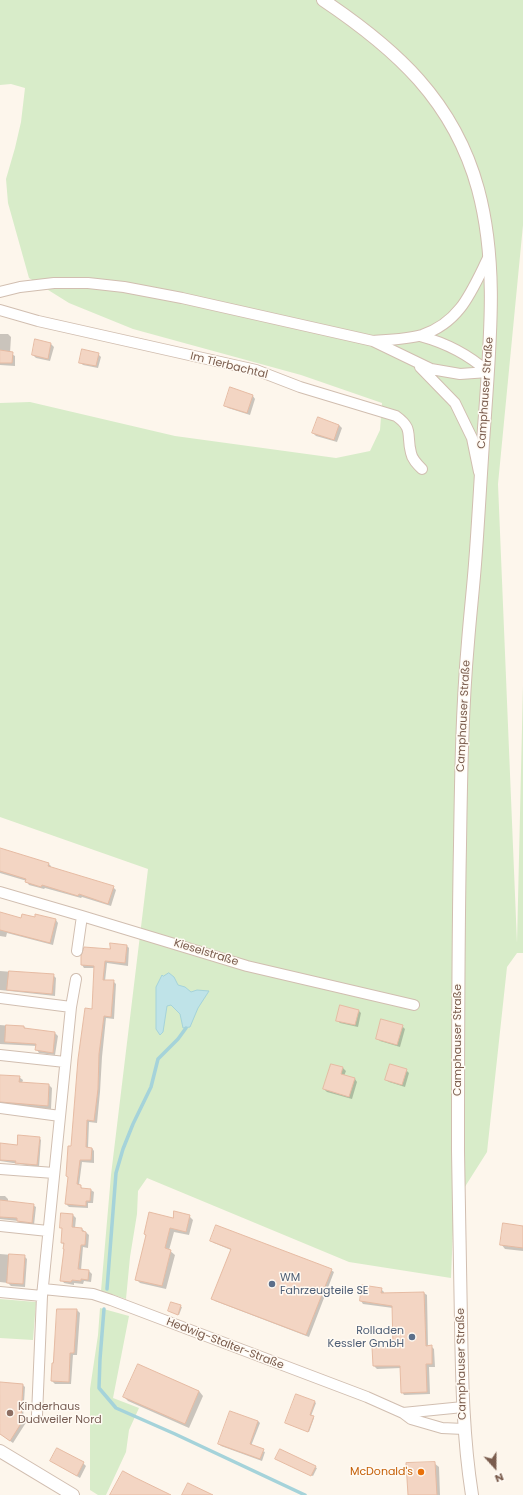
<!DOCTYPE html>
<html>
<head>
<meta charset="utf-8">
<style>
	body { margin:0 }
	#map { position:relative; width:523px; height:1495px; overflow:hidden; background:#fdf6ec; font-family:Poppins,sans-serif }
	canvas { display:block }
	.north { position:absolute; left:475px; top:1447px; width:40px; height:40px; -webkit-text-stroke:3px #fffaf3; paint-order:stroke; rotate:159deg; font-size:11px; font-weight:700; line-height:16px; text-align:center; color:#7a5c4d }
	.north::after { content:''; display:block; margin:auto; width:14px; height:18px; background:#7a5c4d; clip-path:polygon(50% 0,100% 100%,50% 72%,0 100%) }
</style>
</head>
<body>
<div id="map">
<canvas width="523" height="1495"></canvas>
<div class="north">N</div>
</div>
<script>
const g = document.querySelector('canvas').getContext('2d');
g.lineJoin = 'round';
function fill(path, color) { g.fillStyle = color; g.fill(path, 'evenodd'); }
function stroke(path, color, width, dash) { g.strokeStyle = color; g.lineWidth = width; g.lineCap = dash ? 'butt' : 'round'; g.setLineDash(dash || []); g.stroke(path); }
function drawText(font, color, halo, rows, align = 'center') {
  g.font = font + ' Poppins,sans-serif'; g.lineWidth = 3; g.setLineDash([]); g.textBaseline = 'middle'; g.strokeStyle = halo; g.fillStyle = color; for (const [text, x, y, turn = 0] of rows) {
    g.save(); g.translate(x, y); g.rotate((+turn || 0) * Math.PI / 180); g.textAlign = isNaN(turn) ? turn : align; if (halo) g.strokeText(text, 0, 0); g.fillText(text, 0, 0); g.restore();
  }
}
fill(new Path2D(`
	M0 0H523V225L498 484 517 943 523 685V953H517L507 967 487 1152 454 1204 451 1278 349 1262 147 1178 138 1191 137 1214 130 1257 126 1299 101 1291 111 1175 148 869 0 817V403L30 402 175 436 336 458 370 451 380 430 382 403 301 375 133 329 69 303 29 278 8 203 6 179 15 148 21 122 25 88 11 84 0 85Z
	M0 1299 36 1302 33 1340 0 1338Z
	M100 1308 129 1316 113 1398 139 1408 129 1430 126 1452 106 1495H98L90 1490V1389L98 1335Z`), '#d8ecc9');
const water = new Path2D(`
	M169 973 174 977 178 985 185 987 191 992 197 990 209 991 198 1008 190 1027 183 1028 180 1014 171 1005 167 1006 163 1032 160 1035 156 1029V987L162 975 163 976Z`);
fill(water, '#bfe3e8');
stroke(water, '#a5d3da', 1);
fill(new Path2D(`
	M0 334H8L11 337 10 353 15 356V366L0 365Z
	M51 344 54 347 50 361 36 358 33 355Z
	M98 354 101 357 98 368 83 365 80 362Z
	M253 396 255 399 250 415 228 408 225 405Z
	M339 425 342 428 337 442 316 436 313 433Z
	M0 851 48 863 51 866V868L113 887 116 890 111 906 82 897 81 898 45 888 44 889 29 885 27 882V881L0 873Z
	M0 913 22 919 56 920 58 923 53 945 7 933 6 937 0 936Z
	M127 946 129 948 128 966 107 963 105 981H113L116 984 114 1019 106 1018 102 1057 100 1092 97 1123 89 1122 88 1148H92L94 1151V1163L82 1162 79 1185 83 1189 91 1190 94 1192 93 1203H88V1208L69 1207 66 1204 69 1178 67 1176 72 1147 93 1010 95 968H84L82 965 111 950Z
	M0 971 53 975 56 978 55 996 0 990Z
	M358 1010 361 1013 358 1027 340 1023 337 1020Z
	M0 1025 24 1027 27 1029 55 1033 58 1036 55 1055 39 1053 37 1050V1046L0 1044Z
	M402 1026 405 1029 400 1047 380 1041 377 1038Z
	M331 1065 343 1068 346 1071 344 1076 355 1079 357 1082 352 1099 327 1092 324 1089Z
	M406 1070 409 1073 405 1087 389 1082 386 1080Z
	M19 1077 23 1080 22 1083 49 1085 52 1088 51 1109 5 1105 0 1106V1078Z
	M39 1138 41 1140 39 1167 0 1161V1144L18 1146Z
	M0 1196H5L8 1199V1202L33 1205 36 1207 34 1225 21 1224 18 1221 0 1219Z
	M62 1214 73 1215 76 1218 75 1228 82 1229 89 1235 88 1248 83 1247 81 1270 89 1271 92 1274 91 1282 84 1281 83 1284 74 1283V1285L64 1283 62 1280 64 1245 62 1243 63 1229 61 1227Z
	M189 1216 193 1220 189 1235 174 1232 169 1250 175 1255 166 1289 140 1283 136 1279 146 1236 145 1234 173 1219Z
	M523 1227V1251L505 1249 501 1244Z
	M211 1240 331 1270 334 1272 309 1337 215 1301 213 1298 231 1250 214 1243Z
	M0 1254 24 1256 27 1259 25 1287 11 1286 8 1283 0 1282Z
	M381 1289 384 1292V1294L424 1293 427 1295 428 1347 431 1346 434 1349 435 1367H429L430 1394 404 1395 402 1392 401 1368 377 1369 374 1366 394 1347 393 1308 363 1304 361 1301Z
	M172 1303 182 1307 179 1315 169 1311Z
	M58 1310H77L80 1313 77 1355H73L71 1384H55L52 1381 54 1364Z
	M138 1365 199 1391 203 1396 189 1428 128 1401 124 1397Z
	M0 1383 22 1384 25 1387 23 1418 27 1421 13 1443 0 1434Z
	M315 1402 316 1403 311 1416 314 1418 309 1432 286 1423Z
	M258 1421 260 1423 251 1446 265 1452 262 1461 221 1446 219 1444Z
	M277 1459 315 1467 317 1468 313 1476Z
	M51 1461 83 1463 86 1466 80 1478Z
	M434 1463 439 1467 440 1495H409Z`), '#0003');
stroke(new Path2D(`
	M107 1289 116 1173 123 1149 133 1124 151 1087 158 1059 178 1039 186 1028
	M104 1309 100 1359 99 1388 116 1408 175 1434 305 1495`), '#a5d3da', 3.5);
const building = new Path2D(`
	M35 339 51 343 48 359 32 355Z
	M82 349 99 353 96 366 79 363Z
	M0 350 13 352 12 363H0Z
	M230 387 253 395 247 413 224 406Z
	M318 417 339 425 334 440 312 433Z
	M0 848 49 863 48 866 114 886 108 904 79 894 78 896 42 885 41 887 25 882 26 879 0 871Z
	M0 912 21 918 22 914 35 917V914L56 919 50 943 0 930Z
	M110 943 127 945 125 963 105 961 103 980H114L111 1017 104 1016 99 1054 98 1089 94 1121 87 1120 86 1147 92 1148 91 1160H80L77 1184 81 1185V1188L91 1189 90 1201H86V1206L65 1204 68 1177 66 1176 68 1146H71L78 1059 85 1008 92 1009 94 966 81 965V956L84 947 110 949Z
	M9 971 54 974 52 994 7 990Z
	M340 1005 359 1010 355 1025 336 1021Z
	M381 1019 403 1025 397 1045 376 1039Z
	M6 1025 24 1026V1028L55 1032 53 1053 35 1050 36 1044 5 1042Z
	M331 1064 343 1067 341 1074 355 1078 349 1097 323 1089Z
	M390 1064 407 1069 402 1085 385 1080Z
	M0 1075 20 1076 19 1082 49 1084 48 1106 0 1102Z
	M18 1135 40 1137 37 1165 15 1163 16 1161 0 1160V1143L17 1145Z
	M0 1200 34 1204 32 1223 17 1221V1218L0 1217Z
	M174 1211 190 1215 186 1232 170 1228 165 1248 171 1250 162 1286 135 1280 146 1235 144 1234 149 1212 173 1218Z
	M61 1213 73 1214 72 1227 82 1228V1231L86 1232 85 1245H81L78 1269 89 1270 88 1280 81 1279V1281L72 1280 71 1282 60 1281 64 1249H63L64 1243H61L62 1228H60Z
	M503 1223 523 1226V1248L500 1245Z
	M216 1225 332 1269 306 1335 211 1299 231 1249 210 1241Z
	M9 1254 25 1255 23 1284 7 1283Z
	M362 1285 382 1288 381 1293 424 1292 426 1346 432 1345V1364H426L427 1392 401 1393 400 1366H373L372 1347 393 1346 392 1306 360 1301Z
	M171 1302 181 1305 178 1315 168 1311Z
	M57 1309H77L74 1353H70L69 1382 51 1381 52 1363H53Z
	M138 1364 199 1391 185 1424 123 1397Z
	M0 1382 23 1384 21 1417H25L10 1441 0 1434Z
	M296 1394 315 1401 310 1415 314 1416 308 1432 285 1423Z
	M230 1411 258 1421 250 1444 264 1449 260 1459 218 1444Z
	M57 1448 84 1462 77 1476 50 1461Z
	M280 1449 316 1466 311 1476 275 1459Z
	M435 1462 437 1495H408L406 1463Z
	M123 1471 134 1477 171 1495H110Z
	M188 1483 213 1495H182Z`);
fill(building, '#f3d5c3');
stroke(building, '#e6bba3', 1);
const minor = new Path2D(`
	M0 292 20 287 54 283H88L124 287 182 298 373 341 431 369 460 374 488 372
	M0 310 38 321 256 370 300 387 396 416C414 429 406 434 411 453 412 459 417 464 422 469
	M420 336C446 343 468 354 488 372
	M373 341C387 340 409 339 422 335 461 322 472 290 489 256
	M420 367 455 403 472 438 479 472
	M0 892 82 916 247 966 414 1005
	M77 951 82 916
	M0 998 71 1007
	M0 1055 65 1062
	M0 1108 60 1116
	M0 1169 54 1173
	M0 1226 48 1231
	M43 1289 93 1294 111 1300 367 1397 403 1413 411 1419 442 1428 464 1429
	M0 1292 42 1296
	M403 1413 463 1407
	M37 1415 42 1296 71 1007 76 979`);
const tertiary = new Path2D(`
	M323 0C396 49 454 101 478 189 498 263 490 340 485 415 481 465 479 514 475 564 473 590 470 616 468 642 462 709 461 777 460 845 458 947 458 1049 458 1151 459 1208 460 1266 461 1323 462 1381 463 1438 472 1495
	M0 1451 73 1495`);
stroke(minor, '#d1beb0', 12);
stroke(tertiary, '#d1beb0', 14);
stroke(minor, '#fff', 10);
stroke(tertiary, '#fff', 12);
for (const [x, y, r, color] of [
	[272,1284,4,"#5c6f8a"],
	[412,1337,4,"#5c6f8a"],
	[10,1413,4,"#8d6e63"],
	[421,1472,4,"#e8710a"]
]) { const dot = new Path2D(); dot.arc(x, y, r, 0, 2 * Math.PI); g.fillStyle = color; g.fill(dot); stroke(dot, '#fffaf3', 1.5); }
drawText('11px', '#7a5c4d', '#fffaf3', [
	["Im Tierbachtal",229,366,14],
	["Camphauser Straße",486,393,-86],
	["Camphauser Straße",464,716,-87],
	["Kieselstraße",206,953,17],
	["Camphauser Straße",458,1040,-90],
	["Hedwig-Stalter-Straße",225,1344,21],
	["Camphauser Straße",462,1364,-91]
]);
drawText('11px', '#4e5e75', '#fffaf3', [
	["WM",280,1278],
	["Fahrzeugteile SE",280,1291],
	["Rolladen",404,1331,"right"],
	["Kessler GmbH",404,1344,"right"]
], 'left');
drawText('11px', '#785e54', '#fffaf3', [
	["Kinderhaus",18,1407],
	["Dudweiler Nord",18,1420]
], 'left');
drawText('11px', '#c56008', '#fffaf3', [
	["McDonald's",413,1472]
], 'right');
</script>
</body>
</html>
